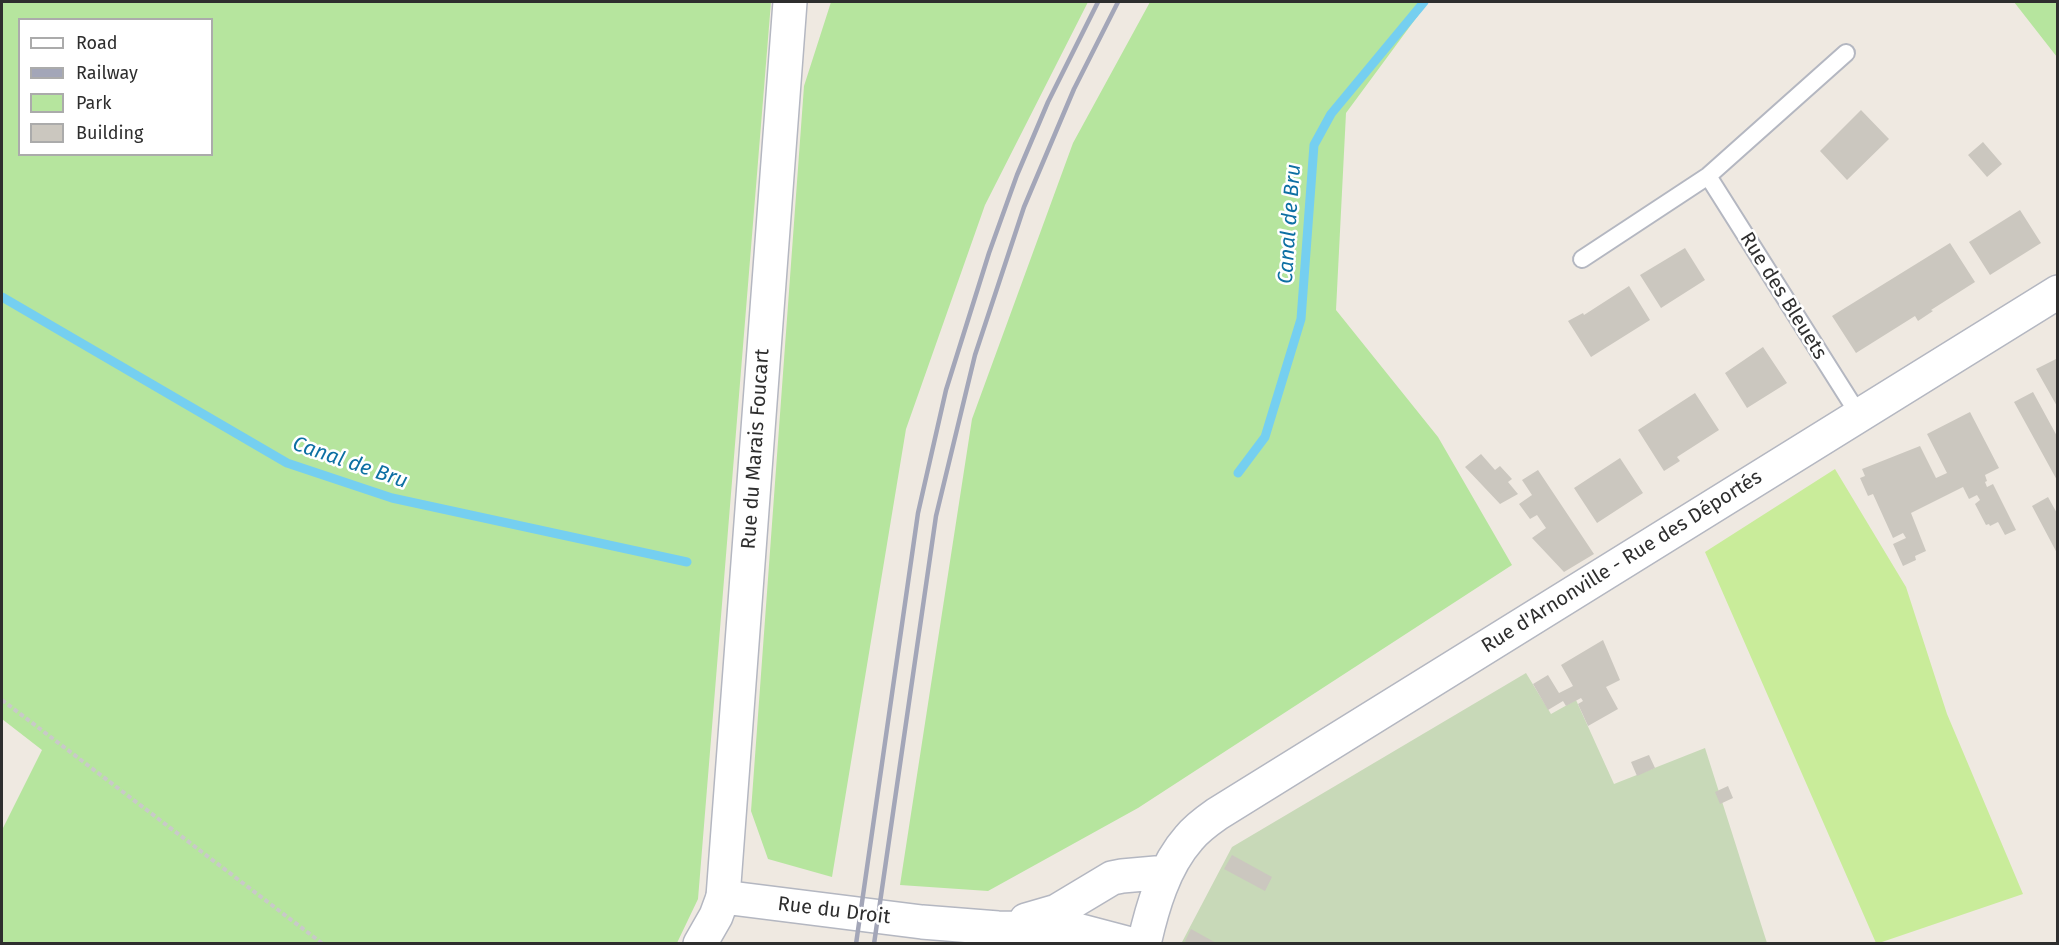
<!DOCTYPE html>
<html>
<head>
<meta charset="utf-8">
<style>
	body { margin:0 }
	#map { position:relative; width:2059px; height:945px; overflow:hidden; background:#efe9e1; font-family:"Fira Sans",sans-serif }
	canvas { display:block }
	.frame { position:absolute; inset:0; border:3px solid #2e2e2e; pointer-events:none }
	.legend { position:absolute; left:18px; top:18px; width:195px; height:138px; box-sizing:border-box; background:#fff; border:2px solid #ababab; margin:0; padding:8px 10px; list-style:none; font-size:18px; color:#2e2e2e }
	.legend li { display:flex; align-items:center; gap:12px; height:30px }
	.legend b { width:30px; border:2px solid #ababab }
</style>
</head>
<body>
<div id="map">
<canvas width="2059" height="945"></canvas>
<div class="frame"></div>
<ul class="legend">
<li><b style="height:8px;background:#fff"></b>Road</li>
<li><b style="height:8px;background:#a3a6b8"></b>Railway</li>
<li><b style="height:16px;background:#b6e59e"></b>Park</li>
<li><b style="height:16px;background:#cbc7bf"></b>Building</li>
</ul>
</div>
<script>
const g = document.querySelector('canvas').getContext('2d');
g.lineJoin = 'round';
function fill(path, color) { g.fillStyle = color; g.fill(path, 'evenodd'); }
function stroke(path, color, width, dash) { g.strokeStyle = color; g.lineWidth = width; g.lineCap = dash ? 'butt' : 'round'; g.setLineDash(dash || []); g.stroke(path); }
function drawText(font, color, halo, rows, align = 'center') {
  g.font = font + ' "Fira Sans",sans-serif'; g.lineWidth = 5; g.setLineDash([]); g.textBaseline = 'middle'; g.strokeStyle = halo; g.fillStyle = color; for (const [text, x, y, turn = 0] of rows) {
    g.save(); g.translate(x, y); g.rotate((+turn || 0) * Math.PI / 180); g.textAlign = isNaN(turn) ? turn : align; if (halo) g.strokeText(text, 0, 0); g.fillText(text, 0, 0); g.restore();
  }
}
fill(new Path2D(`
	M2 2H771L698 899 677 943H2V830L42 750 2 719ZM20 20H212V154H20Z
	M831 2H1088L985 205 906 429 832 877 768 859 751 811 804 86Z
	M1150 2H1428L1346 113 1336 310 1438 437 1512 565 1138 808 988 891 900 885 972 419 1073 143Z
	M2014 2H2057V57Z`), '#b6e59e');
fill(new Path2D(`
	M1526 673 1551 714 1576 700 1614 784 1705 748 1767 943 1181 944 1232 847Z`), '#c8d9b8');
fill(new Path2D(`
	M1835 469 1906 587 1947 714 2023 894 1879 943H1876L1705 552Z`), '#c9ec9a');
stroke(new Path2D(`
	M2 297 287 463 392 498 687 562
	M1238 473 1265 437 1301 319 1314 145 1331 114 1424 2`), '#75cff0', 9);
fill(new Path2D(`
	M1861 110 1889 139 1847 180 1820 151Z
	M1983 142 2002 164 1987 177 1968 155Z
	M2020 210 2041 243 1990 275 1969 242Z
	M1950 243 1975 282 1931 310 1933 311 1918 321 1915 316 1856 353 1832 316Z
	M1685 248 1705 280 1661 308 1640 275Z
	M1629 286 1650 320 1591 357 1568 321 1583 313 1584 315Z
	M1763 347 1787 383 1747 408 1725 373Z
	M2058 358V408L2036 369Z
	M2033 392 2058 438V482L2014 402Z
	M1695 393 1719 430 1677 457 1680 461 1664 471 1638 430Z
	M1970 412 1999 468 1985 475 1987 481 1985 482 1987 487 1993 484 2016 530 2005 535 1998 522 1990 526 1989 524 1986 525 1975 504 1980 500 1977 495 1969 499 1963 487 1911 513 1926 551 1915 556 1916 560 1903 566 1893 544 1906 538 1903 533 1893 538 1873 494 1868 496 1860 478 1865 476 1862 469 1920 446 1936 478 1947 473 1927 434Z
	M1481 454 1495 470 1500 466 1512 479 1508 482 1518 494 1500 504 1465 467Z
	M1620 458 1643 493 1597 523 1574 488Z
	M1538 470 1594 554 1564 572 1532 538 1546 528 1537 515 1530 519 1519 504 1532 495 1522 480Z
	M2048 497 2058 515V555L2032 506Z
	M1603 640 1620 680 1606 687 1618 709 1588 726 1578 704 1583 701 1581 698 1566 706 1563 701 1548 710 1533 684 1548 675 1559 693 1573 686 1561 665Z
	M1649 755 1655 768 1637 776 1631 762Z
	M1728 786 1733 798 1720 804 1715 792Z
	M1232 855 1272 877 1265 891 1224 869Z
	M1191 929 1218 944H1188L1185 941Z`), '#cbc7bf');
const service = new Path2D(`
	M1708 176 1859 415
	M1582 259 1708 176 1846 53`);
const minor = new Path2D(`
	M723 897 790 2`);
const tertiary = new Path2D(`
	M1026 920 1057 911 1112 878 1122 876 1167 872
	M700 944 716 916 723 897 922 922 998 928 1073 929 1130 944
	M1144 944C1152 908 1164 866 1189 838 1197 828 1207 821 1217 814L2058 292`);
stroke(service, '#b4b7c1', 20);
stroke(minor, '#b4b7c1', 36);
stroke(tertiary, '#b4b7c1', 36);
stroke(new Path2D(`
	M2 700 323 944`), '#c9c9c9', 4, [4.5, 3]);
stroke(service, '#fff', 16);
stroke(minor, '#fff', 33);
stroke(tertiary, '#fff', 33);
stroke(new Path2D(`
	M856 944 918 513 946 390 989 253 1017 175 1048 102 1098 2
	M874 944 936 516 975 355 1024 207 1074 89 1118 2`), '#a3a6b8', 4.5);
drawText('20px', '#2e2e2e', '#fff', [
	["Rue des Bleuets",1783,296,58],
	["Rue du Marais Foucart",756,449,-86],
	["Rue d'Arnonville - Rue des Déportés",1622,562,-32],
	["Rue du Droit",834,911,7]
]);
drawText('italic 21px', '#0d6fa3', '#fff', [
	["Canal de Bru",1290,224,-86],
	["Canal de Bru",350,463,19]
]);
</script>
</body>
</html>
